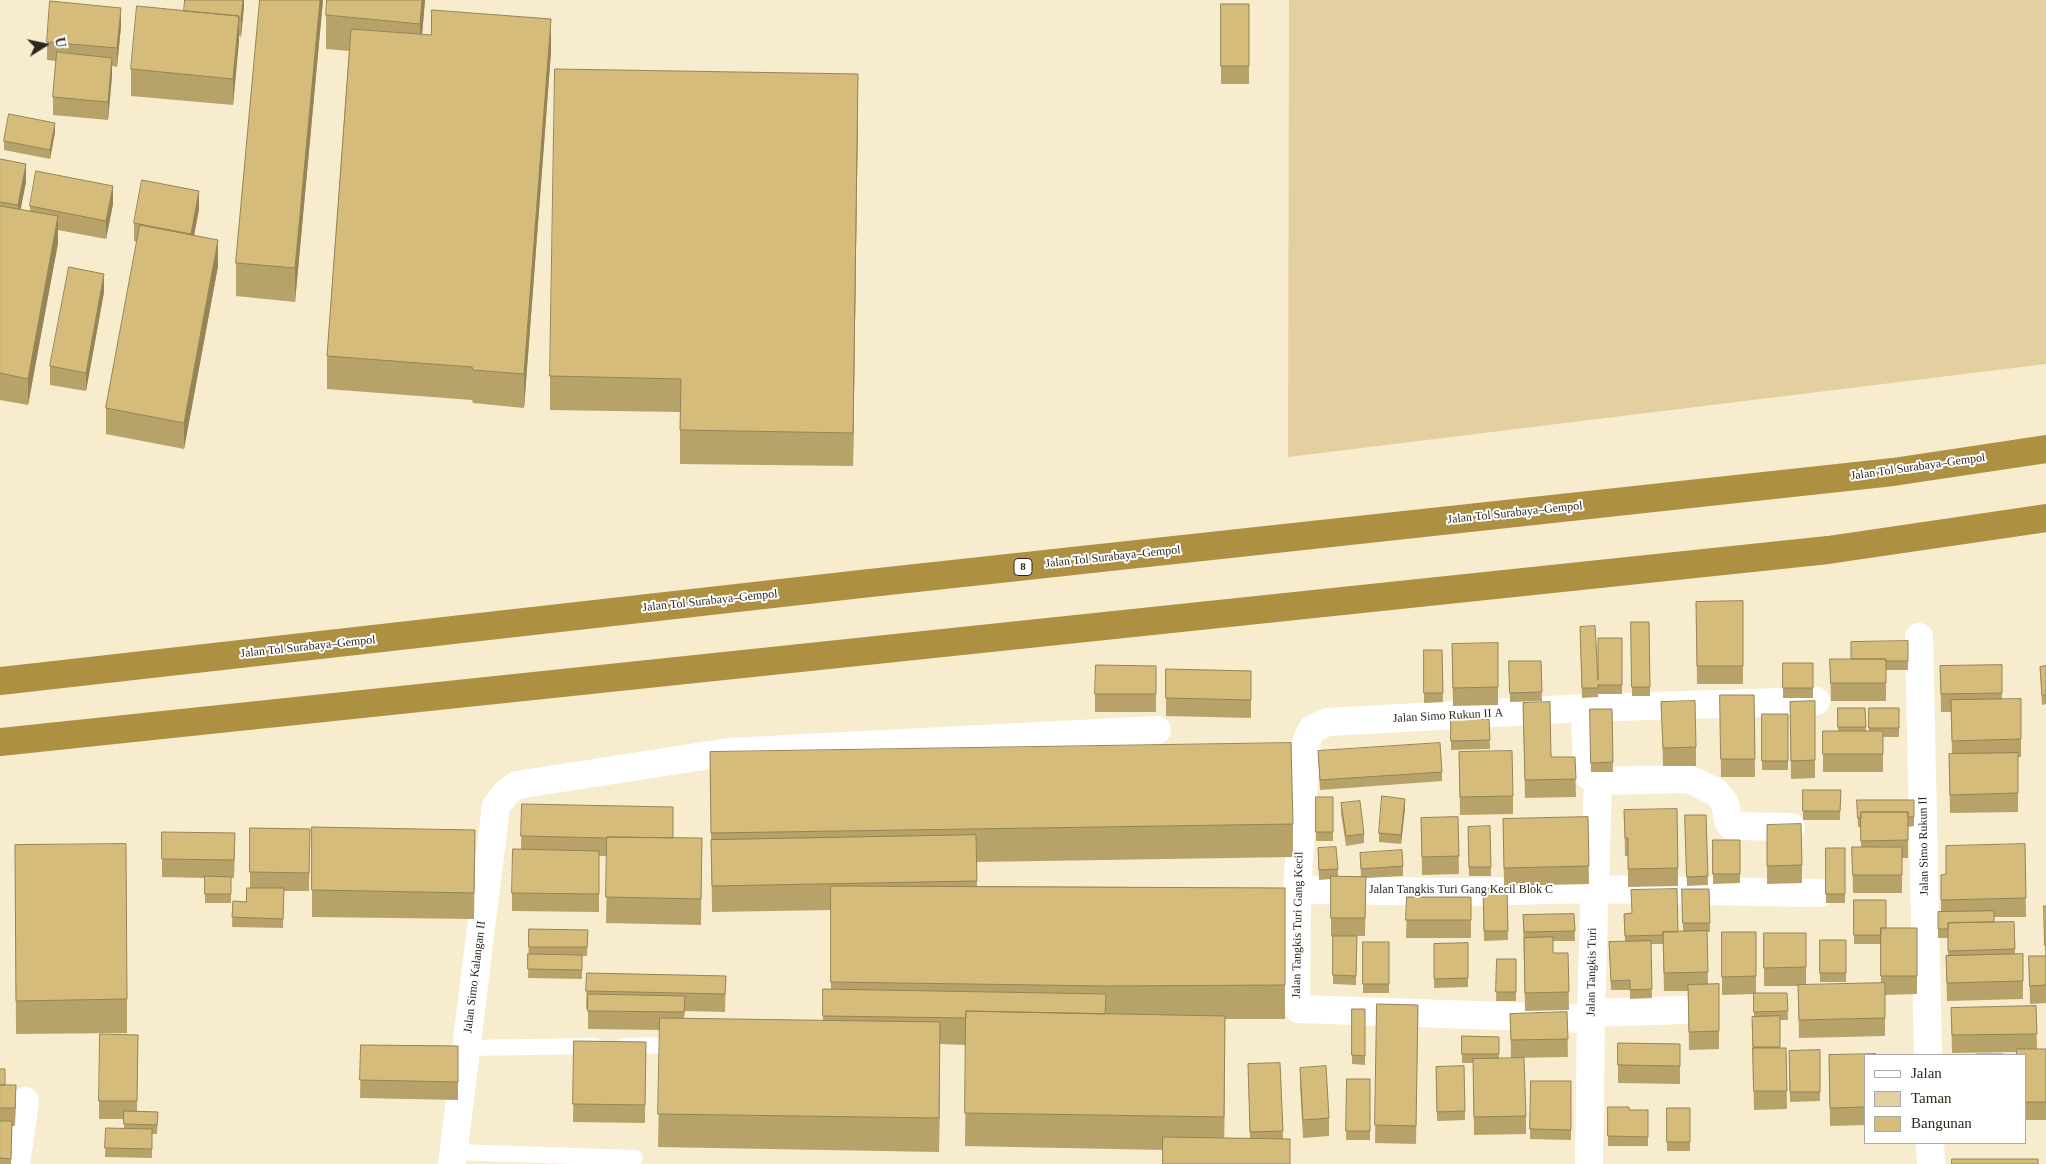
<!DOCTYPE html>
<html>
<head>
<meta charset="utf-8">
<style>
	body { margin:0 }
	#map { position:relative; width:2046px; height:1164px; overflow:hidden; background:#f8ecce; font-family:Georgia,serif }
	canvas { display:block }
	.legend { position:absolute; left:1864px; top:1054px; width:162px; height:90px; box-sizing:border-box; background:#fff; border:1px solid #aba9a5; margin:0; padding:6px 9px; list-style:none; font-size:15px; color:#2d281d }
	.legend li { display:flex; align-items:center; gap:10px; height:25px }
	.legend b { width:25px; border:1px solid #aba9a5 }
	.north { position:absolute; left:20px; top:20px; width:50px; height:50px; -webkit-text-stroke:4px #fff; paint-order:stroke; rotate:80deg; font-size:14px; font-weight:700; line-height:20px; text-align:center; color:#2d281d }
	.north::after { content:''; display:block; margin:auto; width:18px; height:22px; background:#2d281d; clip-path:polygon(50% 0,100% 100%,50% 72%,0 100%) }
</style>
</head>
<body>
<div id="map">
<canvas width="2046" height="1164"></canvas>
<ul class="legend">
<li><b style="height:6px;background:#fff"></b>Jalan</li>
<li><b style="height:14px;background:#e3cf9f"></b>Taman</li>
<li><b style="height:14px;background:#d5bc7b"></b>Bangunan</li>
</ul>
<div class="north">U</div>
</div>
<script>
const g = document.querySelector('canvas').getContext('2d');
g.lineJoin = 'round';
function fill(path, color) { g.fillStyle = color; g.fill(path, 'evenodd'); }
function stroke(path, color, width, dash) { g.strokeStyle = color; g.lineWidth = width; g.lineCap = dash ? 'butt' : 'round'; g.setLineDash(dash || []); g.stroke(path); }
function drawText(font, color, halo, rows, align = 'center') {
  g.font = font + ' Georgia,serif'; g.lineWidth = 4; g.setLineDash([]); g.textBaseline = 'middle'; g.strokeStyle = halo; g.fillStyle = color; for (const [text, x, y, turn = 0] of rows) {
    g.save(); g.translate(x, y); g.rotate((+turn || 0) * Math.PI / 180); g.textAlign = isNaN(turn) ? turn : align; if (halo) g.strokeText(text, 0, 0); g.fillText(text, 0, 0); g.restore();
  }
}
fill(new Path2D(`
	M1289 0H2046V364L1288 457Z`), '#e3cf9f');
stroke(new Path2D(`
	M624 1046 680 1045
	M466 1048 595 1046
	M453 1152 635 1158`), '#fff', 16);
stroke(new Path2D(`
	M1919 637 1928 1055
	M1585 708 1587 770 1589 776 1598 781
	M1598 781 1686 779 1693 781 1716 792 1725 803 1728 821 1731 826 1791 827
	M1297 890 1470 892 1594 889 1820 893
	M1591 1013 1684 1010
	M1591 1019 1299 1009 1296 1005 1297 890 1307 739 1312 729 1328 722 1585 708 1816 701
	M1930 1143 1931 1164
	M16 1164 25 1101
	M452 1164 496 806 506 793 517 785 729 752 1157 730
	M1589 1164 1591 1013 1598 781`), '#fff', 28);
stroke(new Path2D(`
	M0 681 861 584 1893 472 2046 449
	M0 742 1828 550 2046 518`), '#ae9042', 28);
fill(new Path2D(`
	M244 0 241 37 239 36 233 105 131 96V69L184 11Z
	M260 0H323L295 302 236 296V263Z
	M425 0 422 35 551 52 524 408 473 403 472 400 327 389V356L349 51 326 49V15Z
	M1221 4H1249V84H1221Z
	M121 26 117 67 112 66V76L108 120 53 115V97L56 61 47 60V42Z
	M858 107 853 466 680 464V412L550 410V376Z
	M55 132 50 159 4 150V141Z
	M0 159 26 182 20 209 30 211V206L113 204 106 239 58 230V243L28 405 0 400Z
	M199 209 194 236 218 266 184 449 106 434V408L137 242 134 241V223Z
	M104 292 86 391 50 385V366Z
	M1743 601V684H1697L1696 602Z
	M1631 622H1649L1650 696H1632Z
	M1580 627 1598 676 1622 638V694H1598V697L1582 698Z
	M1908 641V670H1886V701H1831L1830 659H1851Z
	M1452 644 1498 687V705L1453 706Z
	M1424 650H1442L1443 702 1424 703Z
	M1509 661H1541L1542 701 1510 702Z
	M1783 663H1813V698H1783Z
	M2002 665V699L2021 739V757H2018V812L1950 813 1949 754H1952L1951 712H1941L1940 666Z
	M1156 666V712H1095V694Z
	M2046 666V704L2042 705 2040 667Z
	M1166 669 1251 671V718L1166 716Z
	M1720 695H1754L1755 777H1721Z
	M1815 701V778L1791 779 1790 702Z
	M1661 702 1696 747V766H1663Z
	M1523 703 1551 757H1575L1576 797 1525 798Z
	M1838 708H1865L1866 731H1869V708H1899V737H1883V772H1823V731H1838Z
	M1590 709H1612L1613 772H1591Z
	M1762 714H1788V770H1762Z
	M1451 719H1489L1490 749 1451 750Z
	M1318 751 1442 772V781L1320 790Z
	M710 752 1293 824V857L976 862 977 886 1285 888V1019H1225L1224 1138H1250L1248 1064 1280 1063 1283 1139 1290 1164 1163 1150 965 1146 966 1045 940 1044 939 1152 658 1147 660 1030 588 1029V1009H586L587 973 726 976 725 1012 685 1011 684 1018 823 1021V989H831V910L712 912Z
	M1459 752 1513 796V814L1460 815Z
	M1803 790H1841L1840 820H1803Z
	M1316 797H1333V841H1316Z
	M1857 800H1914V826L1908 827V858H1902V893H1853L1852 847H1861V827H1858Z
	M1341 803 1364 834V843L1346 846 1341 813Z
	M522 804 673 838H702L701 925 606 923 607 856H599V912L512 911V893L521 849Z
	M1405 808 1401 844 1379 842V833Z
	M1624 810 1678 868V886L1628 887V856H1625Z
	M1685 815H1706L1708 885 1687 886Z
	M1458 817 1459 874 1422 875 1421 818Z
	M1588 817 1589 884 1504 886 1503 819Z
	M1767 825 1802 865V883L1767 884Z
	M312 827 475 856 474 919 312 917Z
	M1468 827 1491 867V876H1469Z
	M250 828 310 829 309 891H284L283 928 232 927 233 901 246 902 250 888Z
	M162 832 235 851 234 878H231V903H205V878L162 877Z
	M1713 840H1740V883L1713 884Z
	M2025 844 2026 917H1994V922H2014L2015 954H2023V999L1947 1001 1946 956H1948V938H1938V912H1941V875L1946 874Z
	M1318 848 1338 869V876H1361L1360 853 1403 866V876L1366 878 1365 936H1357L1356 985 1333 984V936H1342H1331V879L1319 880Z
	M1826 848H1845V903H1826Z
	M15 879 127 999V1033L16 1034Z
	M1507 888 1508 940 1484 941 1483 889Z
	M1682 889H1709L1710 932H1707L1708 984H1719V1049L1689 1050 1688 991H1664L1663 944H1651L1652 998 1630 999V990H1611L1609 942H1625L1624 914 1632 913 1678 932 1683 931Z
	M1407 897H1471V938H1406Z
	M1854 900 1886 928H1917V994L1885 995V1036L1799 1038 1798 986H1764V933H1806V985L1881 983V944H1854Z
	M2044 906H2046V1003L2030 1004 2029 956H2045Z
	M1574 914 1575 941H1553V953H1568L1569 1010 1525 1011 1523 915Z
	M529 929 588 930 587 956H582V979L528 978Z
	M1722 932H1756V993H1787L1788 1020H1780V1048H1786L1787 1109 1754 1110 1752 1026 1754 1017V994L1722 995Z
	M1820 940H1846V982H1820Z
	M1363 942H1389V993H1363Z
	M1468 943V987L1434 988V944Z
	M1497 959H1516V1001H1496Z
	M1377 1004 1418 1005 1416 1144 1375 1143Z
	M2036 1006 2037 1049H2046V1120H2025V1055L2017 1052 1952 1053 1951 1008Z
	M1352 1009H1365V1065L1352 1064Z
	M1567 1012 1568 1057 1511 1058 1510 1014Z
	M138 1035 137 1111 158 1112 157 1134H152V1158L105 1157 106 1128 124 1129V1119H99V1101Z
	M1462 1036 1499 1037V1058L1526 1116V1134L1474 1135 1473 1063H1462Z
	M574 1041 646 1042 645 1123 573 1122Z
	M1618 1043 1680 1044V1084L1618 1083Z
	M361 1045 458 1046V1100L360 1098Z
	M1820 1050V1101L1790 1102 1789 1051Z
	M1829 1055H1865V1125L1830 1126Z
	M1464 1066 1465 1120 1437 1121 1436 1067Z
	M1300 1068 1329 1118V1136L1303 1138 1300 1086Z
	M0 1069 5 1085 16 1103 15 1126H12L11 1164H0Z
	M1347 1079H1370V1140H1346Z
	M1531 1081H1571V1140L1530 1139Z
	M1608 1107 1629 1110H1648V1146H1608Z
	M1667 1108H1690V1151H1667Z`), '#b7a26a');
fill(new Path2D(`
	M243 0H244V7L241 37V19Z
	M320 0H323L295 302V268Z
	M422 0H425L420 58V24Z
	M121 8V26L117 67V48Z
	M239 16V42L233 105V79Z
	M551 19V52L524 408V374Z
	M112 58V76L108 120V102Z
	M858 74V107L853 466V433Z
	M55 123V132L50 159V150Z
	M26 164V182L18 223V205Z
	M113 186V204L106 239V221Z
	M199 191V209L191 252V234Z
	M58 216V243L28 405V379Z
	M218 240V266L184 449V423Z
	M104 274V292L86 391V373Z
	M1405 799V808L1401 844V835Z
	M1225 1016V1050L1224 1151V1117Z
	M940 1022V1056L939 1152V1118Z`), '#958456');
const building = new Path2D(`
	M185 0H243L241 19 238 18 239 16 184 11Z
	M260 0H320L295 268 236 263Z
	M327 0H422L420 24 326 15Z
	M50 1 121 8 117 48 47 42Z
	M1221 4H1249V66H1221Z
	M137 6 239 16 233 79 131 69Z
	M432 10 551 19 524 374 473 370 472 367 327 356 351 29 431 35Z
	M57 52 112 58 108 102 53 97Z
	M555 69 858 74 853 433 680 430 681 379 550 376Z
	M9 114 55 123 50 150 4 141Z
	M0 159 26 164 18 205 0 202Z
	M36 171 113 186 106 221 30 206Z
	M142 180 199 191 191 234 134 223Z
	M0 206 58 216 28 379 0 373Z
	M140 225 218 240 184 423 106 408Z
	M69 267 104 274 86 373 50 366Z
	M1743 601V666H1697L1696 602Z
	M1631 622H1649L1650 687H1632Z
	M1595 626 1598 680V638H1622V685H1598V688H1582L1580 627Z
	M1908 641V661H1886V659H1851V642Z
	M1498 643V687L1453 688 1452 644Z
	M1424 650H1442L1443 693H1424Z
	M1830 659H1886V683H1831Z
	M1509 661H1541L1542 692 1510 693Z
	M1783 663H1813V688H1783Z
	M1096 665 1156 666V694H1095Z
	M2002 665V693L1941 694 1940 666Z
	M2046 666V695H2042L2040 667Z
	M1166 669 1251 671V700L1166 698Z
	M1720 695H1754L1755 759H1721Z
	M2021 699V739L1952 741 1951 700Z
	M1695 701 1696 747 1663 748 1661 702Z
	M1815 701V760L1791 761 1790 702Z
	M1550 702 1551 757H1575L1576 779 1525 780 1523 703Z
	M1838 708H1865L1866 727H1838Z
	M1869 708H1899V728H1869Z
	M1590 709H1612L1613 762 1591 763Z
	M1762 714H1788V761H1762Z
	M1451 719H1489L1490 740 1451 741Z
	M1823 731H1883V754H1823Z
	M1291 743 1293 824 711 833 710 752Z
	M1440 743 1442 772 1320 780 1318 751Z
	M1512 751 1513 796 1460 797 1459 752Z
	M2018 753V793L1950 795 1949 754Z
	M1803 790H1841L1840 811H1803Z
	M1382 796 1405 799 1401 835 1379 833Z
	M1316 797H1333V832H1316Z
	M1857 800H1914V817H1908V812H1861V818H1858Z
	M1360 801 1364 834 1346 836 1341 803Z
	M522 804 673 807V838L607 837V838L521 836Z
	M1677 809 1678 868 1628 869V838H1625L1624 810Z
	M1861 812H1908V840L1861 841Z
	M1685 815H1706L1708 876 1687 877Z
	M1458 817 1459 856 1422 857 1421 818Z
	M1588 817 1589 866 1504 868 1503 819Z
	M1801 824 1802 865 1767 866V825Z
	M1490 826 1491 867H1469L1468 827Z
	M312 827 475 830 474 893 312 890Z
	M250 828 310 829 309 873 250 872Z
	M162 832 235 833 234 860 162 859Z
	M976 835 977 881 712 886 711 840Z
	M607 837 702 838 701 899 606 897Z
	M1713 840H1740V874H1713Z
	M126 844 127 999 16 1001 15 845Z
	M2025 844 2026 898 1941 900V875L1946 874V846Z
	M1336 847 1338 869 1319 870 1318 848Z
	M1852 847H1902V875H1853Z
	M1826 848H1845V894H1826Z
	M513 849 599 851V894L512 893Z
	M1402 850 1403 866 1361 869 1360 853Z
	M205 876 231 877V894H205Z
	M1331 876 1366 877 1365 918H1331Z
	M831 886 1285 888V985L1106 986 831 982Z
	M247 888H284L283 919 232 917 233 901 246 902Z
	M1507 888 1508 931H1484L1483 889Z
	M1677 889 1678 932H1663V935L1625 936 1624 914 1632 913 1631 890Z
	M1682 889H1709L1710 923H1683Z
	M1407 897H1471V920H1406Z
	M1854 900H1886V928H1881V935H1854Z
	M2044 906H2046V945H2045Z
	M1994 911V922L1948 923V929H1938V912Z
	M1574 914 1575 931 1524 932 1523 915Z
	M2014 922 2015 949 1948 951V923Z
	M1881 928H1917V976H1881Z
	M529 929 588 930 587 947H529Z
	M1707 931 1708 972 1664 973 1663 932Z
	M1722 932H1756V976L1722 977Z
	M1764 933H1806V967L1764 968Z
	M1333 936H1357L1356 976 1333 975Z
	M1553 937V953H1568L1569 992 1525 993 1524 938Z
	M1820 940H1846V973H1820Z
	M1651 941 1652 989 1630 990V980L1611 981 1609 942Z
	M1363 942H1389V984H1363Z
	M1468 943V978L1434 979V944Z
	M528 954 582 955V970L528 969Z
	M2023 954V981L1947 983 1946 956Z
	M2029 956H2046V985L2030 986Z
	M1497 959H1516V992H1496Z
	M587 973 726 976 725 994 586 991Z
	M1885 983V1018L1799 1020 1798 985Z
	M1719 984V1031L1689 1032 1688 985Z
	M823 989 1106 994 1105 1014 966 1011V1018L823 1016Z
	M1754 993H1787L1788 1011 1754 1012Z
	M588 994 685 996 684 1012 588 1011Z
	M1377 1004 1418 1005 1416 1126 1375 1125Z
	M2036 1006 2037 1034 1952 1035 1951 1008Z
	M1352 1009H1365V1056L1352 1055Z
	M966 1011 1225 1016 1224 1117 965 1113Z
	M1567 1012 1568 1039 1511 1040 1510 1014Z
	M1780 1016V1047H1753L1752 1017Z
	M660 1018 940 1022 939 1118 658 1114Z
	M100 1034 138 1035 137 1101H99Z
	M1462 1036 1499 1037V1054H1462Z
	M574 1041 646 1042 645 1105 573 1104Z
	M1618 1043 1680 1044V1066L1618 1065Z
	M361 1045 458 1046V1082L360 1080Z
	M1753 1048H1786L1787 1091H1754Z
	M2017 1049H2046V1102H2025V1055H2017Z
	M1820 1050V1092H1790L1789 1051Z
	M1876 1054V1055H1865V1107L1830 1108 1829 1055Z
	M1977 1054H2003V1055H1977Z
	M1524 1058 1526 1116 1474 1117 1473 1059Z
	M1280 1063 1283 1131 1250 1132 1248 1064Z
	M1326 1066 1329 1118 1303 1120 1300 1068Z
	M1464 1066 1465 1111 1437 1112 1436 1067Z
	M0 1069H5V1085H0Z
	M1347 1079H1370V1131H1346Z
	M1531 1081H1571V1130L1530 1129Z
	M0 1085H16L15 1108H0Z
	M1608 1107H1629V1110H1648V1137L1608 1136Z
	M1667 1108H1690V1142H1667Z
	M124 1111 158 1112 157 1125 124 1124Z
	M0 1121H12L11 1159 0 1158Z
	M106 1128 152 1129V1149L105 1148Z
	M1163 1137 1290 1139V1164H1163Z
	M1952 1159H2038V1164H1952Z`);
fill(building, '#d5bc7b');
stroke(building, '#958456', 1);
for (const [x, y, w] of [
	[1023,567,18]
]) { const box = new Path2D(); box.roundRect(x - w / 2, y - 8.5, w, 17, 4); g.fillStyle = '#fff'; g.fill(box); stroke(box, '#2d281d', 1); }
drawText('bold 11px', '#2d281d', null, [
	["8",1023,567]
]);
drawText('12px', '#2d281d', '#fff', [
	["Jalan Tol Surabaya–Gempol",1918,467,-8],
	["Jalan Tol Surabaya–Gempol",1515,513,-6],
	["Jalan Tol Surabaya–Gempol",1113,557,-6],
	["Jalan Tol Surabaya–Gempol",710,601,-6],
	["Jalan Tol Surabaya–Gempol",308,647,-6],
	["Jalan Simo Rukun II A",1448,716,-3],
	["Jalan Simo Rukun II",1924,846,-91],
	["Jalan Tangkis Turi Gang Kecil Blok C",1461,890],
	["Jalan Tangkis Turi Gang Kecil",1298,925,-89],
	["Jalan Tangkis Turi",1592,972,-89],
	["Jalan Simo Kalangan II",475,977,-83]
]);
</script>
</body>
</html>
